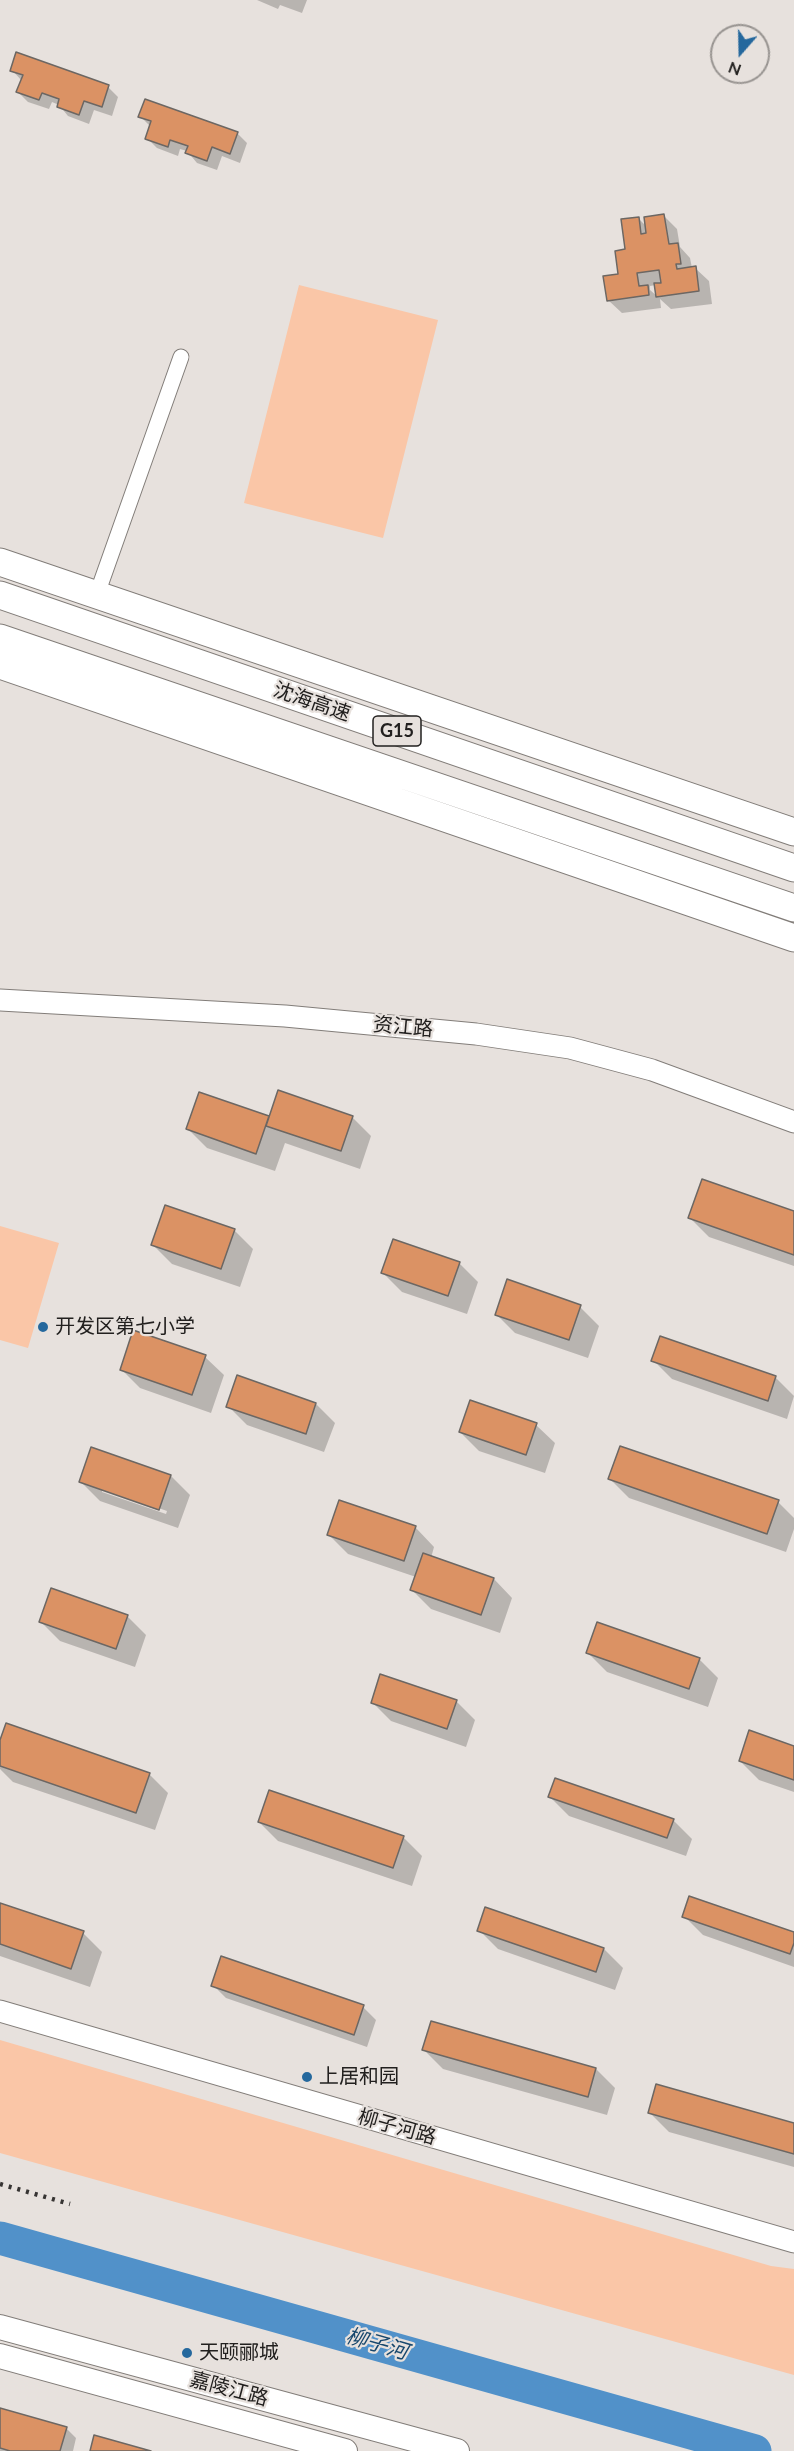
<!DOCTYPE html>
<html>
<head>
<meta charset="utf-8">
<style>
	body { margin:0 }
	#map { position:relative; width:794px; height:2451px; overflow:hidden; background:#e7e1dd; font-family:Lato,sans-serif }
	canvas { display:block }
	.north { position:absolute; left:710px; top:24px; width:60px; height:60px; box-sizing:border-box; background:#e7e1dd; border:2px solid #989491; border-radius:50%; rotate:200deg; font-size:16px; font-weight:700; line-height:24px; text-align:center; color:#22201f }
	.north::after { content:''; display:block; margin:auto; width:21px; height:27px; background:#25689d; clip-path:polygon(50% 0,100% 100%,50% 72%,0 100%) }
</style>
</head>
<body>
<div id="map">
<canvas width="794" height="2451"></canvas>
<div class="north">N</div>
</div>
<script>
const g = document.querySelector('canvas').getContext('2d');
g.lineJoin = 'round';
function fill(path, color) { g.fillStyle = color; g.fill(path, 'evenodd'); }
function stroke(path, color, width, dash) { g.strokeStyle = color; g.lineWidth = width; g.lineCap = dash ? 'butt' : 'round'; g.setLineDash(dash || []); g.stroke(path); }
function drawText(font, color, halo, rows, align = 'center') {
  g.font = font + ' Lato,"Noto Sans SC",sans-serif'; g.lineWidth = 4.5; g.setLineDash([]); g.textBaseline = 'middle'; g.strokeStyle = halo; g.fillStyle = color; for (const [text, x, y, turn = 0] of rows) {
    g.save(); g.translate(x, y); g.rotate((+turn || 0) * Math.PI / 180); g.textAlign = isNaN(turn) ? turn : align; if (halo) g.strokeText(text, 0, 0); g.fillText(text, 0, 0); g.restore();
  }
}
fill(new Path2D(`
	M299 285 438 320 383 538 244 503Z
	M0 1226 59 1243 28 1348 0 1340Z
	M0 2040 771 2266 794 2269V2375L0 2153Z`), '#fac6a7');
fill(new Path2D(`
	M257 0H307L302 13 280 5 278 9Z
	M12 70 108 87 118 97 112 116 94 110 89 124 68 116 59 105 52 102 49 109 28 102 18 92 22 81Z
	M140 116 237 133 247 143 240 163 222 156 217 170 197 163 187 151 180 149 178 156 157 148 147 138 151 127Z
	M664 216 677 229 680 247 690 258 692 268H695L709 281 712 304 671 309 660 299 661 308 622 313 608 300 620 275 638 218 647 227ZM656 285 658 297 650 290V286Z
	M200 1094 270 1118 352 1117 371 1136 360 1169 285 1143 275 1171 207 1148 188 1129Z
	M794 1212V1266L709 1237 690 1218Z
	M234 1230 253 1249 240 1287 172 1264 153 1245Z
	M459 1263 478 1282 467 1314 402 1292 383 1273Z
	M580 1307 599 1326 588 1358 515 1333 496 1314Z
	M661 1338 776 1378 794 1396 787 1419 672 1379 653 1360Z
	M205 1357 224 1375 211 1413 140 1388 121 1369Z
	M316 1404 335 1423 324 1452 247 1425 228 1406Z
	M536 1425 555 1443 545 1473 479 1451 460 1432Z
	M171 1476 190 1495 178 1528 100 1501 81 1482ZM102 1488 167 1511 166 1514 102 1492Z
	M610 1479 778 1502 794 1518V1529L786 1552 629 1498Z
	M340 1502 416 1528 434 1547 431 1558 494 1579 512 1598 500 1633 431 1609 412 1590 416 1577 348 1554 329 1535Z
	M127 1616 146 1635 135 1667 60 1641 41 1622Z
	M588 1653 699 1659 718 1678 708 1707 607 1672Z
	M456 1701 475 1720 466 1747 391 1721 372 1702Z
	M0 1745 149 1774 168 1793 155 1830 13 1782 0 1769Z
	M794 1747V1792L759 1780 740 1761Z
	M550 1797 673 1820 692 1839 686 1856 569 1816Z
	M259 1822 403 1837 422 1856 412 1886 278 1841Z
	M0 1904 83 1933 102 1952 90 1987 0 1956Z
	M486 1909 604 1949 623 1968 615 1990 498 1949 479 1930Z
	M684 1916 794 1934V1967L703 1935Z
	M213 1985 363 2007 376 2020 367 2047 226 1998Z
	M424 2050 596 2069 615 2088 607 2115 443 2069Z
	M650 2113 794 2125V2167L669 2132Z
	M0 2410 66 2428 76 2438 73 2451H0Z`), '#0003');
stroke(new Path2D(`
	M0 2238 755 2451`), '#5191c9', 33);
const building = new Path2D(`
	M16 52 109 85 102 107 84 101 79 115 57 107 59 99 42 93 39 100 16 92 23 75 10 71Z
	M145 99 238 132 230 154 212 147 207 161 185 153 188 146 170 140 168 147 145 139 151 121 138 117Z
	M664 214 669 244 678 243 681 264H676L677 269 696 266 699 291 656 297 654 283H661L659 270 637 273 639 286 648 285 649 295 607 301 603 276 618 274 615 251 625 249 621 219 639 217 641 234 646 233 644 217Z
	M278 1090 353 1116 341 1151 266 1126Z
	M199 1092 269 1116 256 1154 186 1129Z
	M702 1179 794 1211V1255L688 1218Z
	M165 1205 235 1229 221 1269 151 1245Z
	M393 1239 460 1262 448 1296 381 1273Z
	M507 1279 581 1305 569 1340 495 1315Z
	M133 1330 206 1355 192 1395 120 1370Z
	M660 1336 776 1376 768 1401 651 1361Z
	M237 1375 316 1403 306 1434 226 1407Z
	M470 1400 537 1423 526 1455 459 1432Z
	M620 1446 779 1500 767 1534 608 1479Z
	M91 1447 171 1475 159 1510 79 1482Z
	M339 1500 416 1526 404 1561 327 1535Z
	M423 1553 494 1578 481 1615 410 1590Z
	M51 1588 128 1615 116 1649 39 1622Z
	M597 1622 700 1658 689 1689 586 1653Z
	M380 1674 457 1700 447 1729 371 1703Z
	M6 1723 150 1773 136 1813 0 1766V1740Z
	M749 1730 794 1746V1780L739 1761Z
	M555 1778 674 1819 667 1838 548 1797Z
	M269 1790 404 1836 393 1868 258 1822Z
	M689 1896 794 1932V1943L790 1954 682 1917Z
	M0 1903 84 1931 71 1969 0 1944Z
	M485 1907 604 1948 596 1972 477 1931Z
	M221 1956 364 2005 354 2035 211 1986Z
	M431 2021 596 2068 588 2097 422 2050Z
	M656 2084 794 2123V2154L648 2113Z
	M0 2408 67 2427 60 2451H10L0 2448Z
	M94 2435 151 2451H90Z`);
fill(building, '#db9264');
stroke(building, '#6c6763', 1.5);
const street = new Path2D(`
	M97 594 181 357`);
const secondary = new Path2D(`
	M0 1000 285 1016 476 1034 570 1048 652 1070 794 1122
	M0 2011 794 2242`);
const primary = new Path2D(`
	M0 2327 457 2451
	M0 2356 345 2451`);
const highway = new Path2D(`
	M0 562 794 832
	M0 595 794 868
	M0 638 794 908
	M0 665 794 938`);
stroke(street, '#827d79', 17);
stroke(secondary, '#827d79', 23);
stroke(primary, '#827d79', 26);
stroke(highway, '#827d79', 29);
stroke(street, '#fff', 15);
stroke(secondary, '#fff', 21);
stroke(primary, '#fff', 24);
stroke(highway, '#fff', 27);
stroke(new Path2D(`
	M0 2184 70 2204`), '#373433', 4.5, [3, 6]);
for (const [x, y, r, color] of [
	[43,1327,6,"#25689d"],
	[307,2077,6,"#25689d"],
	[187,2353,6,"#25689d"]
]) { const dot = new Path2D(); dot.arc(x, y, r, 0, 2 * Math.PI); g.fillStyle = color; g.fill(dot); stroke(dot, '#e7e1dd', 2); }
for (const [x, y, w] of [
	[397,731,48]
]) { const box = new Path2D(); box.roundRect(x - w / 2, y - 15, w, 30, 4.5); g.fillStyle = '#e7e1dd'; g.fill(box); stroke(box, '#22201f', 1.5); }
drawText('bold 18px', '#22201f', null, [
	["G15",397,731]
]);
drawText('20px', '#22201f', '#e7e1dd', [
	["沈海高速",312,702,19],
	["资江路",403,1027,5],
	["柳子河路",397,2127,16],
	["嘉陵江路",229,2389,15]
]);
drawText('20px', '#22201f', '#e7e1dd', [
	["开发区第七小学",55,1327],
	["上居和园",319,2077],
	["天颐郦城",199,2353]
], 'left');
drawText('italic 21px', '#17476d', '#e7e1dd', [
	["柳子河",377,2344,16]
]);
</script>
</body>
</html>
